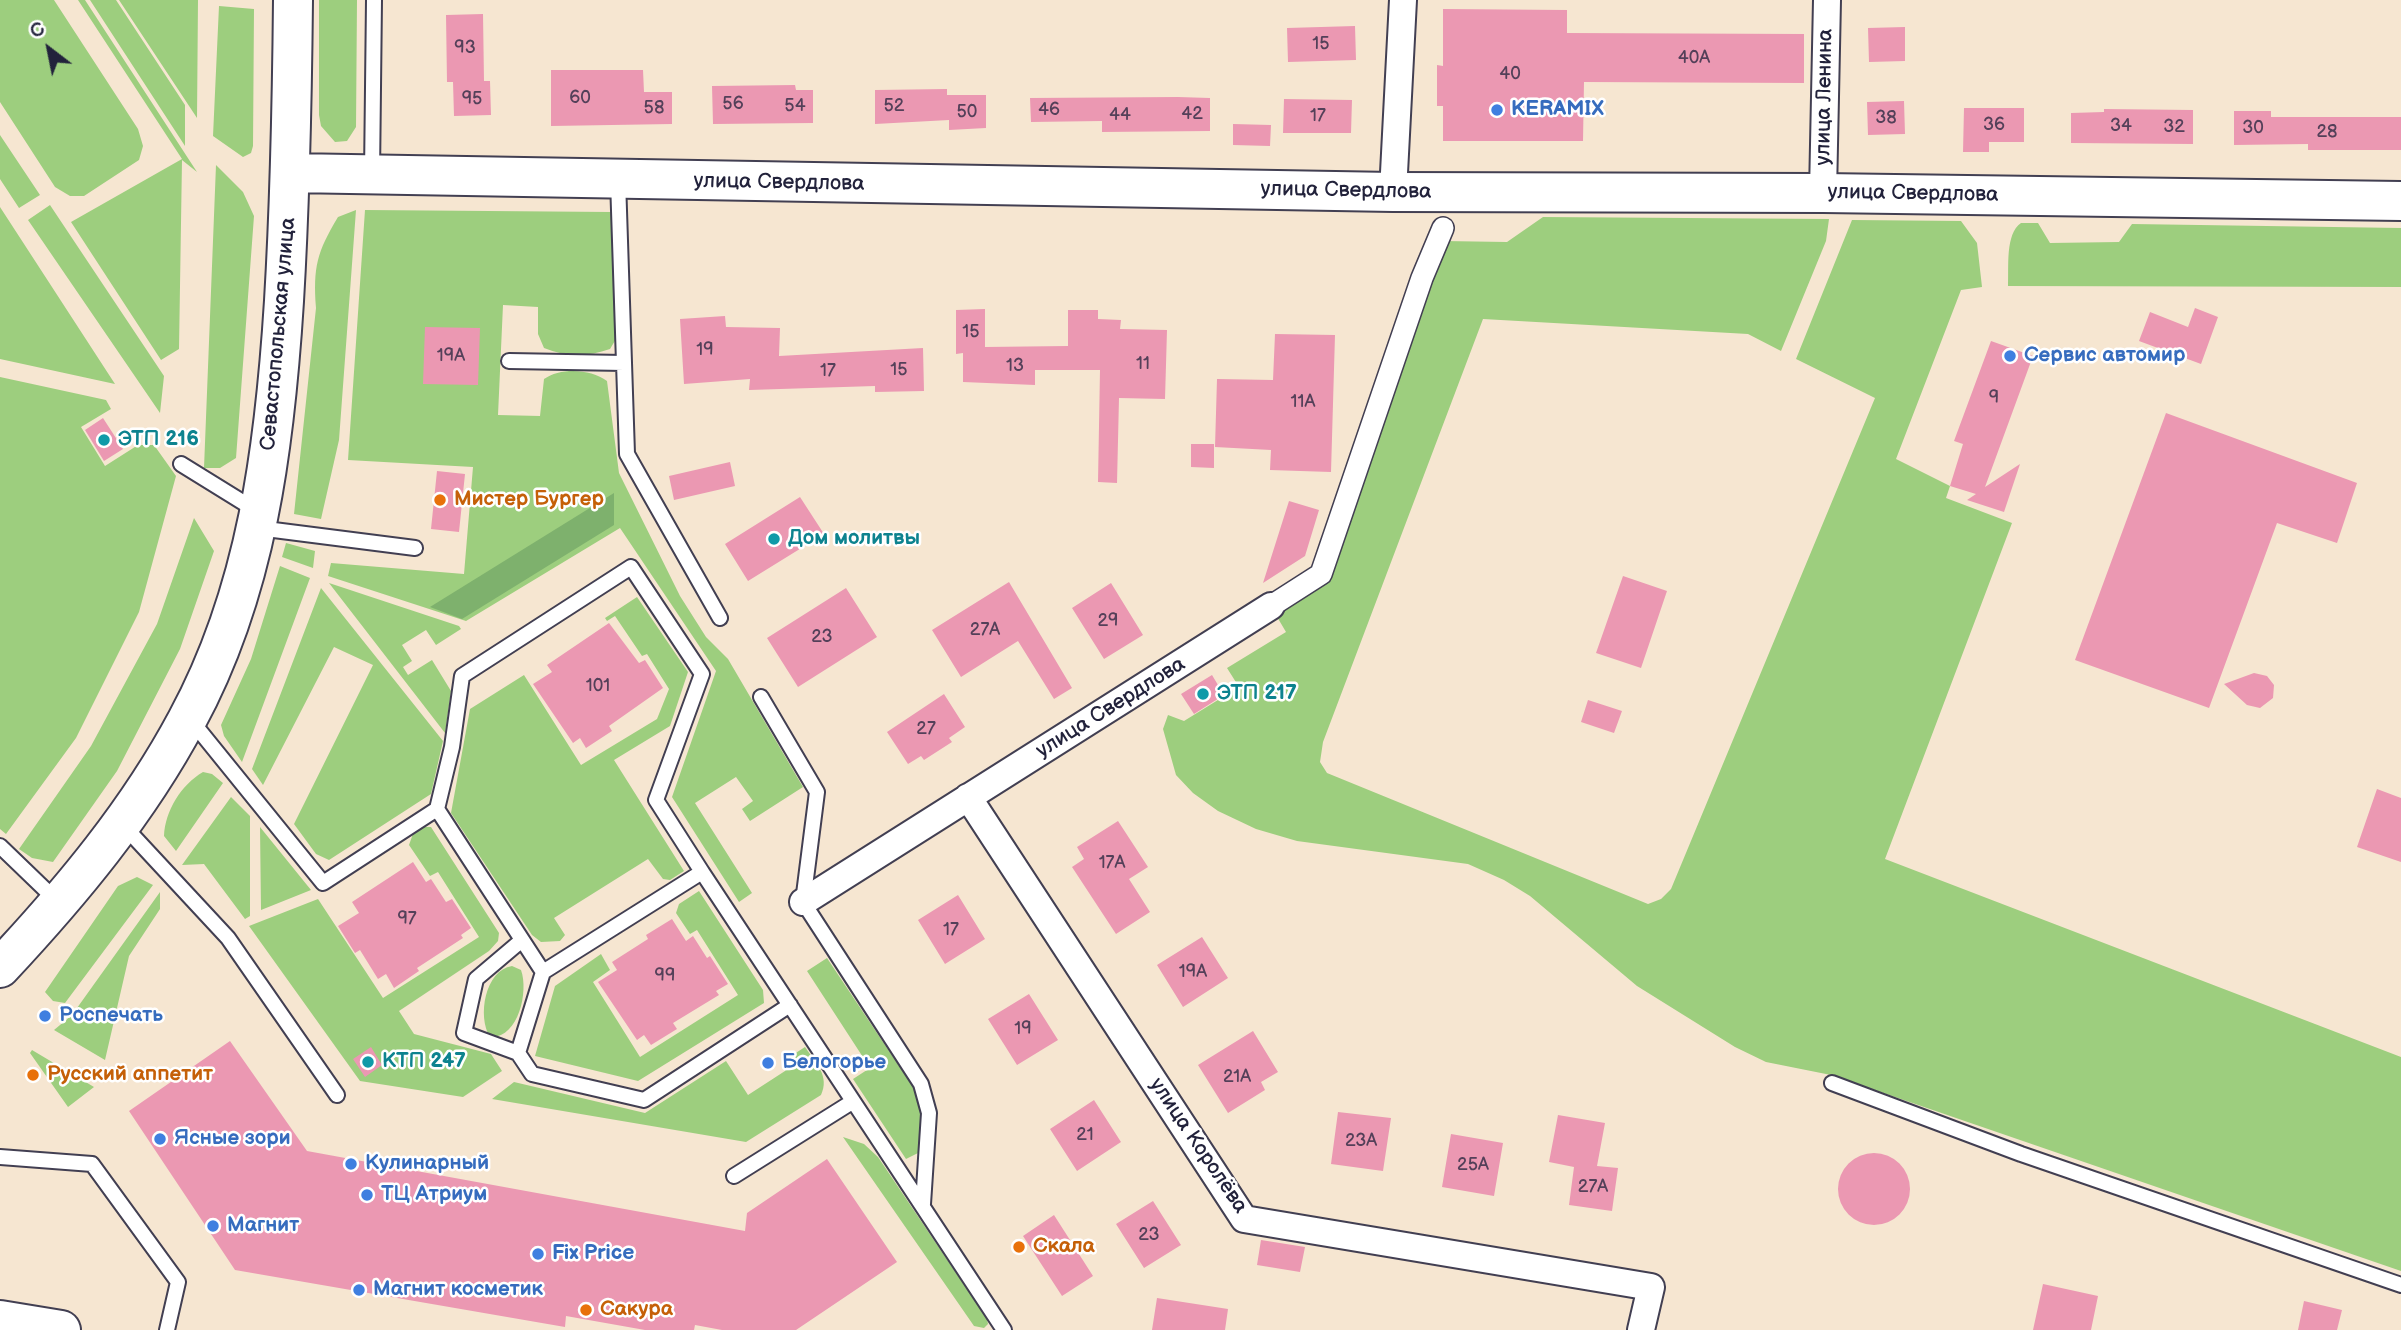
<!DOCTYPE html>
<html>
<head>
<meta charset="utf-8">
<style>
	body { margin:0 }
	#map { position:relative; width:2401px; height:1330px; overflow:hidden; background:#f6e6d1; font-family:"Balsamiq Sans",sans-serif }
	canvas { display:block }
	.north { position:absolute; left:14px; top:14px; width:70px; height:70px; -webkit-text-stroke:5px #fff; paint-order:stroke; rotate:328deg; font-size:19px; font-weight:700; line-height:28px; text-align:center; color:#22223b }
	.north::after { content:''; display:block; margin:auto; width:24px; height:32px; background:#22223b; clip-path:polygon(50% 0,100% 100%,50% 72%,0 100%) }
</style>
</head>
<body>
<div id="map">
<canvas width="2401" height="1330"></canvas>
<div class="north">С</div>
</div>
<script>
const g = document.querySelector('canvas').getContext('2d');
g.lineJoin = 'round';
function fill(path, color) { g.fillStyle = color; g.fill(path, 'evenodd'); }
function stroke(path, color, width, dash) { g.strokeStyle = color; g.lineWidth = width; g.lineCap = dash ? 'butt' : 'round'; g.setLineDash(dash || []); g.stroke(path); }
function drawText(font, color, halo, rows, align = 'center') {
  g.font = font + ' "Balsamiq Sans",sans-serif'; g.lineWidth = 5; g.setLineDash([]); g.textBaseline = 'middle'; g.strokeStyle = halo; g.fillStyle = color; for (const [text, x, y, turn = 0] of rows) {
    g.save(); g.translate(x, y); g.rotate((+turn || 0) * Math.PI / 180); g.textAlign = isNaN(turn) ? turn : align; if (halo) g.strokeText(text, 0, 0); g.fillText(text, 0, 0); g.restore();
  }
}
fill(new Path2D(`
	M0 0H54L138 129 143 146 139 160 84 196H70L55 187 0 102Z
	M78 0H85L197 172 182 160 179 349 161 360 71 222 182 159Z
	M90 0H116L185 105V146Z
	M119 0H198L197 118Z
	M319 0H357L356 127 347 141 335 142 321 126 319 115Z
	M219 6 254 9 253 146 251 153 243 157 213 136Z
	M0 135 40 195 19 208 0 179Z
	M216 165 243 192 254 216 236 458 220 468H204Z
	M50 205 164 376 160 413 28 220Z
	M0 207 115 384 0 359Z
	M356 210 339 440 321 519 294 514 316 308C313 267 317 252 338 217Z
	M365 210 611 212 616 339 610 349C587 357 566 357 544 348L538 334V307L503 305 498 415 540 416 544 379C561 367 591 369 607 381L619 473 680 596 706 637 728 659 803 787 750 821 742 809 753 801 736 777 695 803 752 893 739 902 672 797 716 671 620 528 466 621 328 576 331 563 464 574 473 467 348 460Z
	M1543 217 1829 219 1826 241 1781 351 1748 334 1483 319 1323 742 1320 762 1327 773 1648 904 1661 899 1671 889 1875 398 1796 359 1852 220 1961 221 1977 243 1982 287 1961 290 1896 459 1950 486 1946 498 2012 523 1885 859 2401 1057V1271L1831 1075 1766 1062 1735 1047 1637 986 1530 896 1504 880 1468 864 1297 841 1256 829 1218 811 1193 793 1176 775 1163 729 1168 715 1184 721 1239 687 1227 668 1286 632 1273 610 1324 577 1443 241 1507 242Z
	M2021 223H2038L2050 243 2119 242 2132 224 2401 228V287L2008 286C2009 267 2005 234 2021 223Z
	M0 377 106 400 111 409 81 427 105 466 138 445H154L176 476 139 612 76 738 6 834 0 829Z
	M194 518 214 551 180 649 117 771 53 862 32 858 19 849 91 746 157 624Z
	M286 543 315 551 313 568 282 557Z
	M280 566 310 578 242 762 224 736 221 725 251 659Z
	M329 583 459 626 461 629 436 645 426 630 402 645 412 661 403 667 408 675 432 660 451 691 445 733Z
	M321 588 443 741 431 794 329 860 316 854 294 824 373 665 334 647 263 785 252 769Z
	M637 597 688 672 670 726 614 760 684 871 670 880 663 879 648 859 554 918 565 935 560 941 541 942 532 935 451 813 470 709 524 675 581 765 657 719 669 689 647 654 642 656 615 616 607 621 605 618Z
	M203 772 212 774 223 783 176 851 164 836C165 811 181 785 203 772Z
	M231 797 250 816V916L245 919 204 864 182 865Z
	M260 827 311 890 261 910Z
	M422 827H431L499 933 498 941 489 951 399 1011 414 1034 491 1054 502 1071 463 1097 360 1081 249 926 318 899 383 998 479 937 438 872 430 876 409 845 414 831Z
	M137 877 153 885 65 1003 53 1001 45 992 118 886Z
	M699 891 763 990 764 1003 638 1081 535 1056 555 986 601 954 610 970 593 982 640 1057 738 995 697 930 690 934 676 913 679 904Z
	M160 892V909L129 956 105 1060 54 1030 72 1015Z
	M827 958 913 1087 921 1113 918 1153 906 1159 853 1079 870 1068 807 971Z
	M512 966 521 970C529 992 518 1039 490 1037 477 1017 485 970 512 966Z
	M805 1047C816 1063 830 1076 821 1095L746 1142 492 1099 514 1082 645 1113 726 1061 748 1095 785 1071V1060Z
	M32 1050 94 1087 68 1107 30 1053Z
	M843 1137 864 1144 878 1157 987 1319 988 1324 984 1328 974 1326Z`), '#9dce7e');
fill(new Path2D(`
	M614 493V525L462 619 430 607Z`), '#7eb16d');
fill(new Path2D(`
	M1443 9 1567 10V33L1804 34V83L1584 82 1583 141H1443V106H1437V65L1443 66Z
	M483 14 484 81H490L491 115 454 116 453 82H447L446 15Z
	M1355 26 1356 60 1288 62 1287 28Z
	M1905 27V61L1869 62 1868 28Z
	M551 70H643L644 92H672V124L551 126Z
	M795 85 796 90H813V123L713 124 712 86Z
	M947 89V95H986V128L949 130V120L875 124V90Z
	M1178 97 1210 98V131L1102 132V121L1031 122 1030 98Z
	M1284 99 1352 100 1351 133H1283Z
	M1904 101 1905 134 1868 135 1867 102Z
	M1964 108H2024V142H1989V152H1963Z
	M2104 109 2193 110V144L2071 143V113L2104 112Z
	M2234 111H2271V117H2401V150H2308V144L2234 145Z
	M1233 124 1271 125 1270 146 1233 145Z
	M2195 308 2218 317 2201 364 2139 341 2150 312 2188 327Z
	M985 309V347L1068 346V310H1098V319L1121 320 1120 329 1167 330 1165 399 1119 398 1117 483 1098 482 1100 370H1035V385L963 382V353L956 354V310Z
	M725 316 726 327 780 328 779 356 923 348 924 391 875 392V386L749 390 750 379 684 384 680 319Z
	M425 327 480 328 478 385 423 384Z
	M1275 334 1335 335 1331 472 1270 470 1271 450 1215 447 1217 379 1273 380Z
	M1991 341 2033 356 1985 487 2020 464 2004 512 1967 500 1976 494 1950 486 1963 444 1954 441Z
	M2166 413 2357 483 2337 543 2277 523 2209 708 2075 660Z
	M103 418 123 449 104 461 85 430Z
	M1191 444H1214V468L1191 467Z
	M730 462 735 486 674 500 669 476Z
	M437 471 465 474 459 532 431 529Z
	M800 497 824 534 748 581 725 544Z
	M1289 501 1319 510 1305 556 1263 583Z
	M1623 576 1667 591 1641 668 1596 653Z
	M1009 582 1072 688 1054 699 1018 641 961 677 932 630Z
	M1111 583 1143 635 1104 659 1072 608Z
	M846 588 877 637 798 687 767 638Z
	M609 623 639 663 645 660 663 688 609 726 612 731 586 748 580 738 573 743 533 684 552 672 547 665Z
	M2254 673 2267 676 2274 685 2273 698 2260 708 2247 705 2224 684Z
	M1212 675 1224 695 1194 714 1181 694Z
	M944 694 965 727 949 738 952 742 924 760 921 756 908 764 887 732Z
	M1588 700 1622 711 1614 733 1581 722Z
	M2377 789 2401 798V862L2357 847Z
	M1118 821 1148 867 1129 879 1150 912 1116 934 1072 867 1084 859 1077 847Z
	M413 862 426 882 431 879 446 902 452 899 471 928 461 935 463 938 417 968 419 971 394 988 386 974 378 979 360 950 355 953 338 926 359 913 352 902Z
	M958 895 985 939 945 964 918 920Z
	M672 919 686 941 693 936 707 958 710 956 728 984 716 991 719 995 673 1023 677 1029 651 1045 644 1035 637 1040 598 982 617 970 612 962 648 939 646 935Z
	M1202 937 1228 978 1183 1007 1157 965Z
	M1029 994 1058 1040 1017 1065 988 1019Z
	M1253 1031 1278 1072 1261 1082 1265 1090 1228 1113 1198 1065Z
	M230 1041 307 1151 745 1231 747 1213 827 1159 897 1262 796 1330H722L695 1325 694 1330H645L566 1316 565 1327 235 1270 129 1111Z
	M371 1047 382 1065 365 1077 353 1059Z
	M1094 1100 1121 1142 1077 1171 1050 1129Z
	M1338 1112 1391 1118 1383 1171 1331 1164Z
	M1558 1115 1605 1123 1597 1166 1618 1168 1612 1211 1569 1205 1574 1167 1549 1162Z
	M1451 1134 1503 1143 1494 1196 1442 1187Z
	M1838 1189a36 36 0 1 1 72 0a36 36 0 1 1-72 0Z
	M1153 1201 1181 1245 1144 1268 1116 1224Z
	M1054 1215 1093 1276 1062 1296 1023 1236Z
	M1261 1240 1305 1247 1300 1272 1257 1265Z
	M2043 1284 2098 1296 2091 1330H2033Z
	M1157 1298 1228 1309 1225 1330H1152Z
	M2304 1301 2342 1310 2337 1330H2298Z`), '#eb98b2');
const service = new Path2D(`
	M372 175 374 0
	M618 180 627 454 720 618
	M509 361 624 363
	M181 464 257 511
	M258 528 415 548
	M761 697 817 792 803 902 921 1084 929 1113 923 1204
	M190 719 323 883 437 809 452 747 462 676 631 567 702 674 656 800 702 872 543 972 518 1053 532 1074 644 1100 790 1005
	M437 809 543 972
	M123 825 228 938 337 1095
	M0 846 56 900
	M702 872 1004 1330
	M518 1053 464 1033 476 979 522 940
	M1832 1083 2021 1154 2401 1285
	M0 1157 92 1164 178 1282 167 1330
	M734 1176 852 1102`);
const pedestrian = new Path2D(`
	M1271 606 1321 574 1422 278 1443 228`);
const minor = new Path2D(`
	M1393 192 1403 0
	M1823 193 1827 0
	M968 797 1244 1219 1651 1287 1641 1330
	M803 902 1271 606`);
const secondary = new Path2D(`
	M292 173 1393 192 1823 193 2401 201
	M0 968C71 892 138 812 187 720 257 591 275 445 284 301 290 201 292 101 293 0
	M0 1320 61 1330`);
stroke(service, '#423f52', 18);
stroke(pedestrian, '#423f52', 24);
stroke(minor, '#423f52', 30);
stroke(secondary, '#423f52', 42);
stroke(service, '#fff', 14);
stroke(pedestrian, '#fff', 21);
stroke(minor, '#fff', 26);
stroke(secondary, '#fff', 38);
for (const [x, y, r, color] of [
	[1497,110,7,"#3f7fe0"],
	[2010,356,7,"#3f7fe0"],
	[104,440,7,"#0f9aa8"],
	[440,500,7,"#e8710a"],
	[774,539,7,"#0f9aa8"],
	[1203,694,7,"#0f9aa8"],
	[45,1016,7,"#3f7fe0"],
	[368,1062,7,"#0f9aa8"],
	[768,1063,7,"#3f7fe0"],
	[33,1075,7,"#e8710a"],
	[160,1139,7,"#3f7fe0"],
	[351,1164,7,"#3f7fe0"],
	[367,1195,7,"#3f7fe0"],
	[213,1226,7,"#3f7fe0"],
	[1019,1247,7,"#e8710a"],
	[538,1254,7,"#3f7fe0"],
	[359,1290,7,"#3f7fe0"],
	[586,1310,7,"#e8710a"]
]) { const dot = new Path2D(); dot.arc(x, y, r, 0, 2 * Math.PI); g.fillStyle = color; g.fill(dot); stroke(dot, '#fff', 2.5); }
drawText('18px', '#544059', null, [
	["15",1321,44],
	["93",465,48],
	["40А",1694,58],
	["40",1510,74],
	["60",580,98],
	["95",472,99],
	["56",733,104],
	["54",795,106],
	["52",894,106],
	["58",654,108],
	["46",1049,110],
	["50",967,112],
	["42",1192,114],
	["44",1120,115],
	["17",1318,116],
	["38",1886,118],
	["36",1994,125],
	["34",2121,126],
	["32",2174,127],
	["30",2253,128],
	["28",2327,132],
	["15",971,332],
	["19",705,350],
	["19А",451,356],
	["11",1143,364],
	["13",1015,366],
	["15",899,370],
	["17",828,371],
	["9",1994,398],
	["11А",1303,402],
	["29",1108,621],
	["27А",985,630],
	["23",822,637],
	["101",598,686],
	["27",926,729],
	["17А",1112,863],
	["97",407,919],
	["17",951,930],
	["19А",1193,972],
	["99",665,976],
	["19",1023,1029],
	["21А",1237,1077],
	["21",1085,1135],
	["23А",1361,1141],
	["25А",1473,1165],
	["27А",1593,1187],
	["23",1149,1235]
]);
drawText('21px', '#22223b', '#fff', [
	["улица Ленина",1825,97,-89],
	["улица Свердлова",779,183,1],
	["улица Свердлова",1346,191,1],
	["улица Свердлова",1913,194,1],
	["Севастопольская улица",279,334,-85],
	["улица Свердлова",1111,708,-32],
	["улица Королёва",1198,1146,56]
]);
drawText('bold 21px', '#366cbe', '#fff', [
	["KERAMIX",1511,110],
	["Сервис автомир",2024,356],
	["Роспечать",59,1016],
	["Белогорье",782,1063],
	["Ясные зори",174,1139],
	["Кулинарный",365,1164],
	["ТЦ Атриум",381,1195],
	["Магнит",227,1226],
	["Fix Price",552,1254],
	["Магнит косметик",373,1290]
], 'left');
drawText('bold 21px', '#0d838f', '#fff', [
	["ЭТП 216",118,440],
	["Дом молитвы",788,539],
	["ЭТП 217",1217,694],
	["КТП 247",382,1062]
], 'left');
drawText('bold 21px', '#c56008', '#fff', [
	["Мистер Бургер",454,500],
	["Русский аппетит",47,1075],
	["Скала",1033,1247],
	["Сакура",600,1310]
], 'left');
</script>
</body>
</html>
